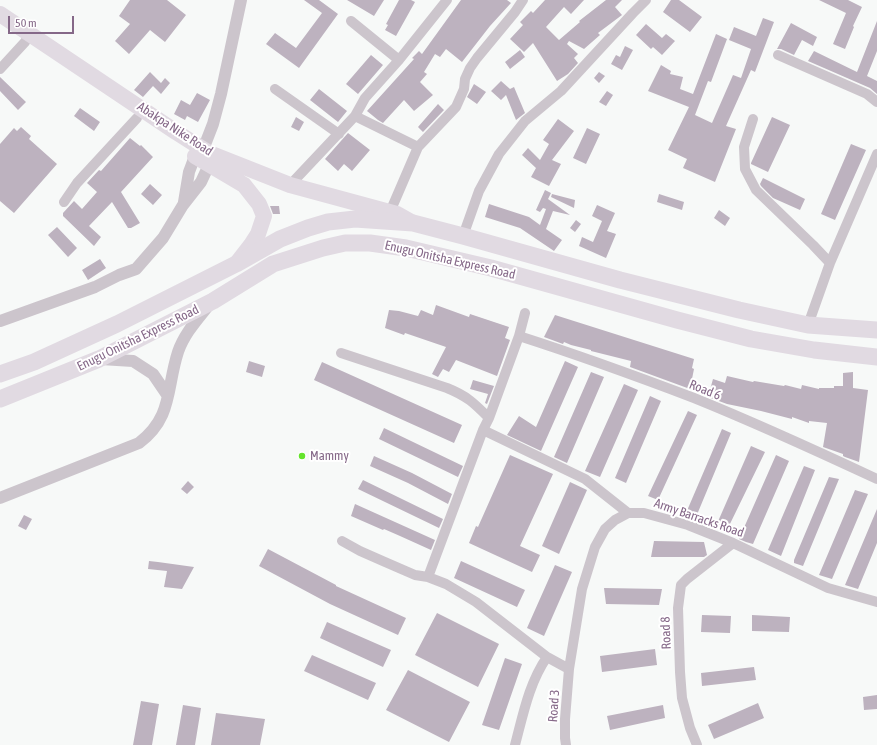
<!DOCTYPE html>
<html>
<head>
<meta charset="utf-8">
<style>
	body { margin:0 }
	#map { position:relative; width:877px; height:745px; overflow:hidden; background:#f7f9f8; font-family:"Asap Condensed",sans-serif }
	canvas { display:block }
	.scale { position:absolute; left:8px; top:16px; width:66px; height:18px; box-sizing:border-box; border:2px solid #856888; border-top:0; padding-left:5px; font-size:12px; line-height:14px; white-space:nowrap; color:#856888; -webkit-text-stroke:3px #fff; paint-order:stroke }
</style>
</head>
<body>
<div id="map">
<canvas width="877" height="745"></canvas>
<div class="scale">50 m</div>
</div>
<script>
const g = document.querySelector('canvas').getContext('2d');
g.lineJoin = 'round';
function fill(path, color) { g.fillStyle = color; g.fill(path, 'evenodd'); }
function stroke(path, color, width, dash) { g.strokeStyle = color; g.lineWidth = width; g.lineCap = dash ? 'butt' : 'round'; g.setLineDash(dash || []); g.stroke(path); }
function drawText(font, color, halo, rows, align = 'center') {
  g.font = font + ' "Asap Condensed",sans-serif'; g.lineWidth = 4; g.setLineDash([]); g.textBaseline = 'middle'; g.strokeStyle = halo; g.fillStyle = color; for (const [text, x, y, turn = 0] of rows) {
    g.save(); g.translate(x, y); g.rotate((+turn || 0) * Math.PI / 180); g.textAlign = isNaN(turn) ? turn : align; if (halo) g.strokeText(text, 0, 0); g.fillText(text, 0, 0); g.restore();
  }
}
fill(new Path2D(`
	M130 0H167L186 15 165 42 150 30 129 54 115 41 130 24 119 16Z
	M304 0H319L338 14 299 68 266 44 275 33 296 48 322 13Z
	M347 0H384L374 16Z
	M399 0H411L415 2 396 36 385 30 388 25 386 24Z
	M461 0H507L511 3 490 26 462 62 446 49 440 57 435 54 424 72 427 74 420 82 433 95 414 111 404 100 383 123 378 120 367 111 414 59 412 58 419 51 422 54Z
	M545 0H584L571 14 564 7 546 27 559 40 580 22 579 21 606 0H622L615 7 622 15 598 33 600 35 584 49 569 41 567 44 578 54 574 58 578 63 568 74 557 81 533 43 524 52 510 39 523 25 520 22 531 11 533 13Z
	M671 0H679L702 17 690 32 663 12Z
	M819 0H848L862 7 853 26 854 27 845 49 833 44 846 13Z
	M763 18 774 22 755 72 751 70 726 126 736 129 715 182 683 168 687 159 668 150 689 107 648 91 661 65 671 71 670 74 683 77 680 89 693 94 716 34 727 39 711 82 708 81 695 115 712 123 733 75 741 78 751 49 729 40 734 27 756 36Z
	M877 21V51L867 76 877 81V94L870 88 808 61 814 51 857 72Z
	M791 23 817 37 813 46 802 40 794 55 781 49H777Z
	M646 24 662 38 666 34 675 41 662 55 653 47 651 49 636 35Z
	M625 46 633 50 622 70 611 64 616 55 620 57Z
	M520 50 525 57 510 69 505 62Z
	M371 55 383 65 358 94 346 84Z
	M150 72 161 83 165 78 170 83 161 94 153 86 143 97 134 90Z
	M599 72 605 76 599 83 594 78Z
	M0 77 26 102 18 110 0 91Z
	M501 81 510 89 514 87 525 113 516 120 506 95 501 100 491 91Z
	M474 84 486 92 477 104 467 97Z
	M319 89 347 111 338 122 310 100Z
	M607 91 613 95 606 106 599 102Z
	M197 93 210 100 198 122 187 116 185 120 174 114 181 100 190 105Z
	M438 104 444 110 423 132 418 127Z
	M80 108 100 122 94 131 74 116Z
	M296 117 304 122 299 131 291 127Z
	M772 117 790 125 768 172 751 164V163Z
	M558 119 574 131 552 160 561 164 549 186 531 177 536 168 522 155 528 148 540 160 549 144 543 140Z
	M21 127 31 136 29 139 57 164 14 213 0 201V144L14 128 17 131Z
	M587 128 600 134 586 164 573 158Z
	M348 133 370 150 352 171 344 164 338 171 325 159Z
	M130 138 140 146 141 145 153 157 121 192 140 223 131 228H128L112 202 89 226 101 237 94 246 63 216V213L74 201 82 209 97 192 87 183 99 170 101 171Z
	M851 144 866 150 835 220 821 214Z
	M763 178 805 199 800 210 773 198 761 186 760 184Z
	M150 184 162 195 153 205 141 194Z
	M545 190 551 193 548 199 570 215 553 211 546 229 562 240 554 251 520 228 485 217 489 204 529 217 540 225 546 209 543 208 540 212 536 210Z
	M552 194 575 200 574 208 551 197Z
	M659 194 684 202 682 210 657 202Z
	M597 205 615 213 607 231 616 234 606 258 579 246 582 237 593 242 602 221 592 216Z
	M270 206H279L280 214H273Z
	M719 210 730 218 725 226 714 218Z
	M576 220 581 224 575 232 570 228Z
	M57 227 77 248 68 257 48 235Z
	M100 259 106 268 88 280 82 270Z
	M436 305 469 317 470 314 509 327 505 338 510 340 497 376 456 360 449 372 443 369 438 377 432 374 446 347 405 333 404 335 385 328 389 310 399 311 418 316 421 310 433 315Z
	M555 315 694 359 692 368 694 369 690 389 630 367 631 361 591 351V350L571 345 564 342 563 344 544 337Z
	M249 361 265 366 262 377 246 372Z
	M565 361 578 367 541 451 507 435 519 416 536 427Z
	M322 362 462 425 454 443 314 380Z
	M591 372 604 377 567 463 554 457Z
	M853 372V388L868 390 859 462 845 457 843 456V454L823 447 827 423 809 421V423L792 417V419L761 411 727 404 708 397 713 379 725 383 727 376 753 382 754 381 784 386 785 385 801 389 802 385 819 389V388H834V386H843V373Z
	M473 380 494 386 487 404 485 403 488 394 470 389Z
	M624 384 638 390 600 477 585 471Z
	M650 396 661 401 626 483 615 478Z
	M688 411 697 415 658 500 648 496Z
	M384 428 463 466 458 477 379 439Z
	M722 429 731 433 696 517 686 513Z
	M751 446 765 452 727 530 716 526Z
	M510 455 553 474 520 546 540 555 532 572 469 543 476 526 478 527Z
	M776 455 789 461 753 544 746 542 739 539Z
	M374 456 412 473 452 494 448 504 408 483 370 466Z
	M804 466 815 470 781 556 768 550Z
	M829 477 839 479 803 566 794 563V560Z
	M363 480 443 519 439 528 358 489Z
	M188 481 194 487 187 494 181 489Z
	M570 482 587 490 559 554 542 546Z
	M855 490 868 494 832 579 819 575Z
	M355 504 435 540 431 550 400 536 384 529 383 530 351 516Z
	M877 509V543L858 589 845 585Z
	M24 515 32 519 26 530 18 526Z
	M654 541 704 542 707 555 704 557H651Z
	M268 549 336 585V586L406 618 398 635 330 604 259 566Z
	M149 561 158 562 194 567 182 589 164 587 167 571 148 569Z
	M461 561 525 590 517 607 454 578Z
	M555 565 572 572 544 636 527 628Z
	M604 588 662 589 659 605 606 604Z
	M437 613 499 644 478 687 415 655Z
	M702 615 731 616 730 633 701 632Z
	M752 615 790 617 789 632 752 631Z
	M327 622 391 650 383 667 320 638Z
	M655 649 657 665 602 672 600 656Z
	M312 655 376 683 368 700 304 671Z
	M505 658 522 664 499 730 482 725Z
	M754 667 756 680 702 686 701 673Z
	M408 670 470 702 449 742 386 710Z
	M877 695V709L864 710 863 697Z
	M141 701 159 704 152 745H133Z
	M758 703 764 718 714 739 708 725Z
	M183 705 201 708 195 745H176Z
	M663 705 665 718 610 730 607 716Z
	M216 713 265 719 260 745H211Z`), '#bdb2bf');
stroke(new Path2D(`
	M351 21 399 60
	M778 55 867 94 877 102
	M0 69 25 42 30 33
	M275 89 339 134
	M355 116 418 147
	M753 119 744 147 745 169 756 190 813 245 830 263
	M290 185 355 116 365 98 399 60 447 0
	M64 202 77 183 137 118
	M390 212 418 147 456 107 464 89 465 79 470 68 477 58 515 12 523 0
	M463 236 479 191 499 154 525 121 561 91 633 13 646 0
	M808 325 830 263 877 154
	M519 336C578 355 636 376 694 398 756 423 817 451 877 479
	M341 353 447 388C467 396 474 403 489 418
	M483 430 585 479 628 513
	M342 541 360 551 385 562 415 575 428 577 446 584 476 602 547 657 569 669
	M428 577 483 430 489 418 519 336 525 313
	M515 745C523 715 529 683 547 657
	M566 745 565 738V719L569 669 582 589 595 547 605 529 615 520 628 513H644L688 525 733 543 828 588 877 602
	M697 745 690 728 682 698 680 672 678 608 681 585 687 579 733 543`), '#ccc5cc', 10);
stroke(new Path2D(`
	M184 202 189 172 195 156 206 142 213 124 221 94 241 0
	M0 321 95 287 119 275 136 269 163 238 183 205 201 182 208 167 209 155
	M101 359 133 361 153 374 168 396
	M0 498 139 443C173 417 166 389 178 352 184 334 197 320 208 306`), '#ccc5cc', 12);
stroke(new Path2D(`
	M0 14 176 132 209 153 290 185 397 214 413 223
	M195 156 244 185 259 204 264 216 258 234 251 245 237 263`), '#e1dae2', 16);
stroke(new Path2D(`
	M0 374 34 362 117 324 236 264 280 239 308 228 328 222 355 219 413 223 463 236 620 280 739 310 808 325 877 330
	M0 399 99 359 213 301 273 264 323 248 345 243H370L406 248 491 268 677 320 751 339 814 350 877 357`), '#e1dae2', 17);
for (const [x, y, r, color] of [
	[302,456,4,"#64e42c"]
]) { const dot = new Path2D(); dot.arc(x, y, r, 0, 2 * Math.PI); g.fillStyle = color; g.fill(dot); stroke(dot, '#fff', 1.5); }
drawText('13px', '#856888', '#fff', [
	["Abakpa Nike Road",175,129,33],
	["Enugu Onitsha Express Road",450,260,13],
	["Enugu Onitsha Express Road",138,338,-26],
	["Road 6",705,390,22],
	["Army Barracks Road",699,518,19],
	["Road 8",666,633,-92],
	["Road 3",554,706,-86]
]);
drawText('13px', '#856888', '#fff', [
	["Mammy",310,456]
], 'left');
</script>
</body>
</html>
